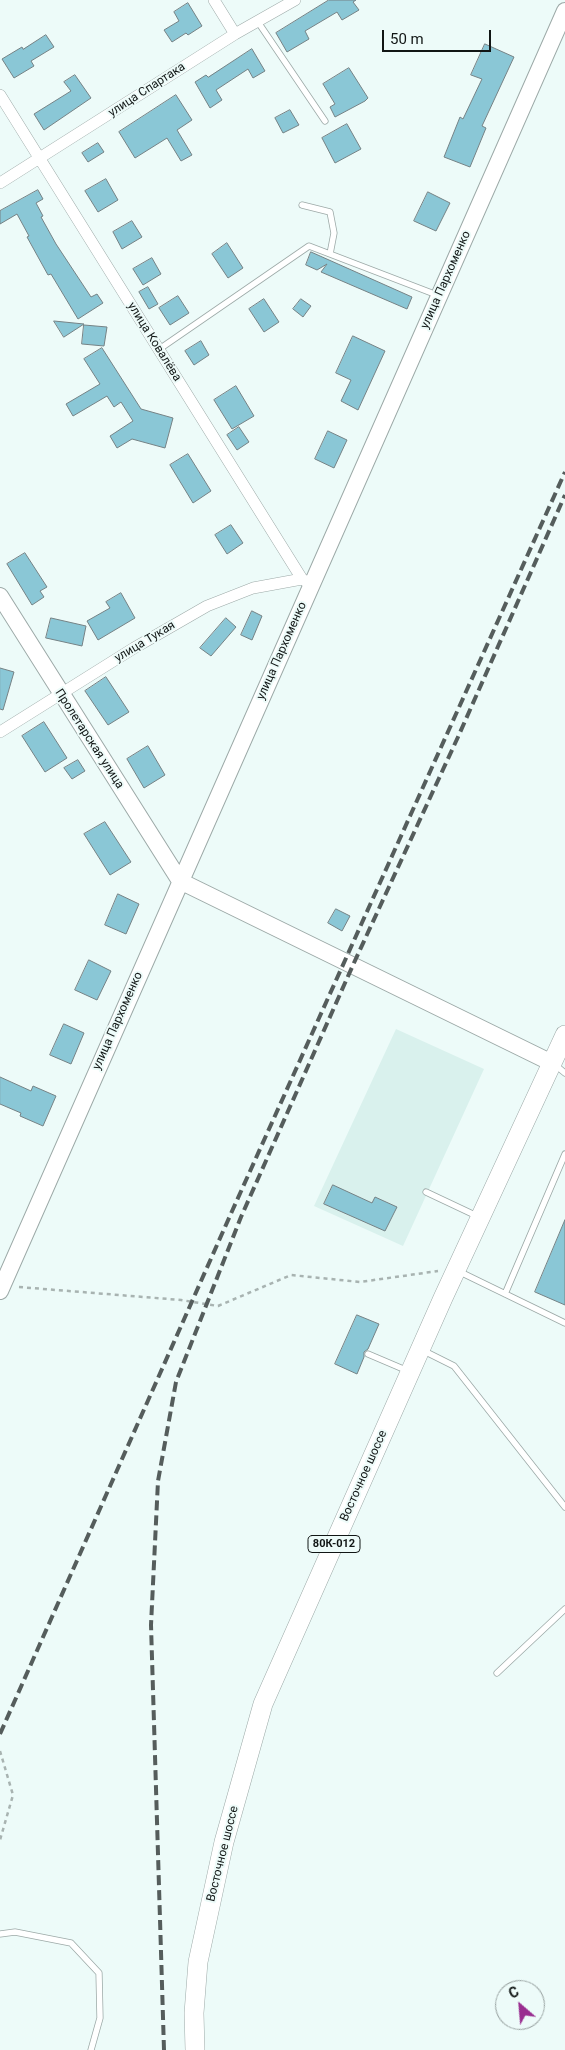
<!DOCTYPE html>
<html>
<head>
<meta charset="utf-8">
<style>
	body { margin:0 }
	#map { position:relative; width:565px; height:2050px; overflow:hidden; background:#edfbf9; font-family:Roboto,sans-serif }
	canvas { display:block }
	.north { position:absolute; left:495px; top:1980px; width:50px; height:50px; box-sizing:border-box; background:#edfbf9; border:1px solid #959f9e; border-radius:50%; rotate:333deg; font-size:14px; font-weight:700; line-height:20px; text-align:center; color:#111615 }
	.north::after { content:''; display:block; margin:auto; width:18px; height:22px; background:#992e90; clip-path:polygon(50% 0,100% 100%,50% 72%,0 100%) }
	.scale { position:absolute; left:382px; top:30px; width:109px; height:22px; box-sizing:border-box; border:2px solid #111615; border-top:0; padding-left:6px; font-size:15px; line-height:18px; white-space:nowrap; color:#111615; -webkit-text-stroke:4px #edfbf9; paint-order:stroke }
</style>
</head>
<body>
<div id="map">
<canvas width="565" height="2050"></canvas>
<div class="north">С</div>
<div class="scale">50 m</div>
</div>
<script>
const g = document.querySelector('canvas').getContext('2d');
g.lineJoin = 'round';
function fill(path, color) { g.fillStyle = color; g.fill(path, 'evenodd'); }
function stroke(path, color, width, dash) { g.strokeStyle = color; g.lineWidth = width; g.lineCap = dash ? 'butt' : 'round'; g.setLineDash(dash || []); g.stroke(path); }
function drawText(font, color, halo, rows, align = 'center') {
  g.font = font + ' Roboto,sans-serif'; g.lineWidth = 4; g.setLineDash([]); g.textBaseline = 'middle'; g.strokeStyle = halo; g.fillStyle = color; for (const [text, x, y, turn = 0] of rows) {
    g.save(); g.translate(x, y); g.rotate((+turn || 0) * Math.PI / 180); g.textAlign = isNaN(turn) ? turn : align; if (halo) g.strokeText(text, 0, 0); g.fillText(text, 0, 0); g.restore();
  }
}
fill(new Path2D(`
	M396 1029 484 1069 403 1246 314 1206Z`), '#d9f1ed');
const building = new Path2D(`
	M329 0H356L353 2 359 10 342 20 337 12 305 31 309 39 287 52 276 33Z
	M188 3 202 26 188 35 186 33 172 42 164 30 179 21 174 12Z
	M46 35 54 47 31 61 34 66 14 78 2 59 22 47 23 49Z
	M485 44 514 57 482 126 486 128 470 167 444 157 460 117 463 119 482 79 471 75Z
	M252 49 265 71 253 78 248 69 216 90 222 100 210 108 195 82 206 75 208 77Z
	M349 68 368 98 365 101 335 117 330 107 335 104 323 84Z
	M75 75 91 98 44 130 34 114 71 91 64 82Z
	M176 95 192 120 177 130 192 155 181 161 167 138 135 158 119 132Z
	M290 110 299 125 283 133 275 118Z
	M347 124 361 149 335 163 322 138Z
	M98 143 104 152 88 162 82 153Z
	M106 179 118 200 98 212 85 191Z
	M38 190 43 199 36 203 43 216 41 217 56 244 91 297 97 294 103 303 78 319 51 274 48 275 27 237 29 236 17 214 0 224V211Z
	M428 192 450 203 436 231 414 221Z
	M132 221 142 237 122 249 113 232Z
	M227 243 243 268 228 278 212 254Z
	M311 252 412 297 407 309 321 272 327 264 317 270 306 265Z
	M152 258 161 274 143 285 133 269Z
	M148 287 158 304 149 309 139 292Z
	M178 296 189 313 170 325 159 308Z
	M264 299 279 322 264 332 249 309Z
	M301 299 311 306 303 317 293 309Z
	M54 321 84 324 64 337Z
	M84 325 107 327 104 346 82 344Z
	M353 336 385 351 358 410 341 401 351 380 336 373Z
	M201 341 209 355 194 365 185 351Z
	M102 348 141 409 173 418 165 448 132 439 117 448 110 436 133 421 121 402 114 407 107 396 73 416 66 404 100 384 84 359Z
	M236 386 254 416 232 429 214 400Z
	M239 427 249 442 237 450 227 435Z
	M328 431 347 440 334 468 315 459Z
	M188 454 211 491 193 503 170 465Z
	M231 525 243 543 227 554 215 535Z
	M25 553 47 587 40 591 44 597 32 605 7 564Z
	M121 593 135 618 98 640 87 621 110 608 106 602Z
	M252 611 262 616 252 640 241 635Z
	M51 618 86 626 82 646 46 638Z
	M226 618 236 627 211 656 200 648Z
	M0 668 14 672 3 710 0 709Z
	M106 677 129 712 108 725 85 691Z
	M44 722 67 758 45 772 22 736Z
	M148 746 165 775 144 788 127 759Z
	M78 760 85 771 72 779 64 768Z
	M105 822 131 862 110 875 84 834Z
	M118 894 139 904 126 934 105 925Z
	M336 909 350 916 342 931 328 923Z
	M89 960 111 971 97 1000 75 990Z
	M64 1024 84 1033 71 1064 50 1055Z
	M0 1077 31 1091 33 1086 56 1096 43 1126 20 1116 21 1113 0 1104Z
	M333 1185 372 1203 375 1197 397 1207 385 1231 324 1204Z
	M565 1220V1305L535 1292Z
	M357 1315 379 1324 368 1349 364 1352V1357L357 1374 335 1364Z`);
fill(building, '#8ac7d6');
stroke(building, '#758285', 1);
const service = new Path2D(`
	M258 22 325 121
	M302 205 330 212 334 233 330 254
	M158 350 309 246 437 295
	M554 1064 565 1073
	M426 1192 479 1217
	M458 1271 565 1323
	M505 1294 565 1154
	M422 1350 454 1366 565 1507
	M368 1354 408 1371
	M497 1673 565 1609
	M0 1934 15 1932 71 1943 99 1973 100 2018 91 2050`);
const minor = new Path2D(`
	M214 0 235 34
	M0 95 302 579 312 585
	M0 183 235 34 295 0
	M0 732 134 648 207 606 253 588 302 579`);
const secondary = new Path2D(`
	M0 596 180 881 552 1063
	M0 1291 565 11`);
const primary = new Path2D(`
	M195 2050 194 2013 198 1962 224 1842 263 1704 443 1298 565 1035`);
stroke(service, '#9ca9a7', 7);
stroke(minor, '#9ca9a7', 12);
stroke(secondary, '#9ca9a7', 18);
stroke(primary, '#9ca9a7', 20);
stroke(new Path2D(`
	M19 1287 181 1300 218 1306 291 1275 360 1282 438 1271
	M0 1751 13 1795 0 1840`), '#a8b3b1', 2.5, [4, 4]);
stroke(service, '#fff', 5.5);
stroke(minor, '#fff', 11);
stroke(secondary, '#fff', 16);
stroke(primary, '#fff', 19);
stroke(new Path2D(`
	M0 1734 233 1209 565 472
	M164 2050 151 1625 158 1481 176 1382 241 1217 353 965 458 737 565 495`), '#555d5c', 4, [10, 5]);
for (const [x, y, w] of [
	[334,1544,52]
]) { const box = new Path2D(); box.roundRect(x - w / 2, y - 8.5, w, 17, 4); g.fillStyle = '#edfbf9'; g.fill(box); stroke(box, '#111615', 1); }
drawText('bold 11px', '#111615', null, [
	["80К-012",334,1544]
]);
drawText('12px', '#111615', '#edfbf9', [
	["улица Спартака",147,90,-33],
	["улица Пархоменко",446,280,-66],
	["улица Ковалёва",154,342,58],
	["улица Тукая",145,642,-31],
	["улица Пархоменко",282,651,-66],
	["Пролетарская улица",89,739,57],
	["улица Пархоменко",118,1021,-66],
	["Восточное шоссе",364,1476,-66],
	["Восточное шоссе",223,1854,-76]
]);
</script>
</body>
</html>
